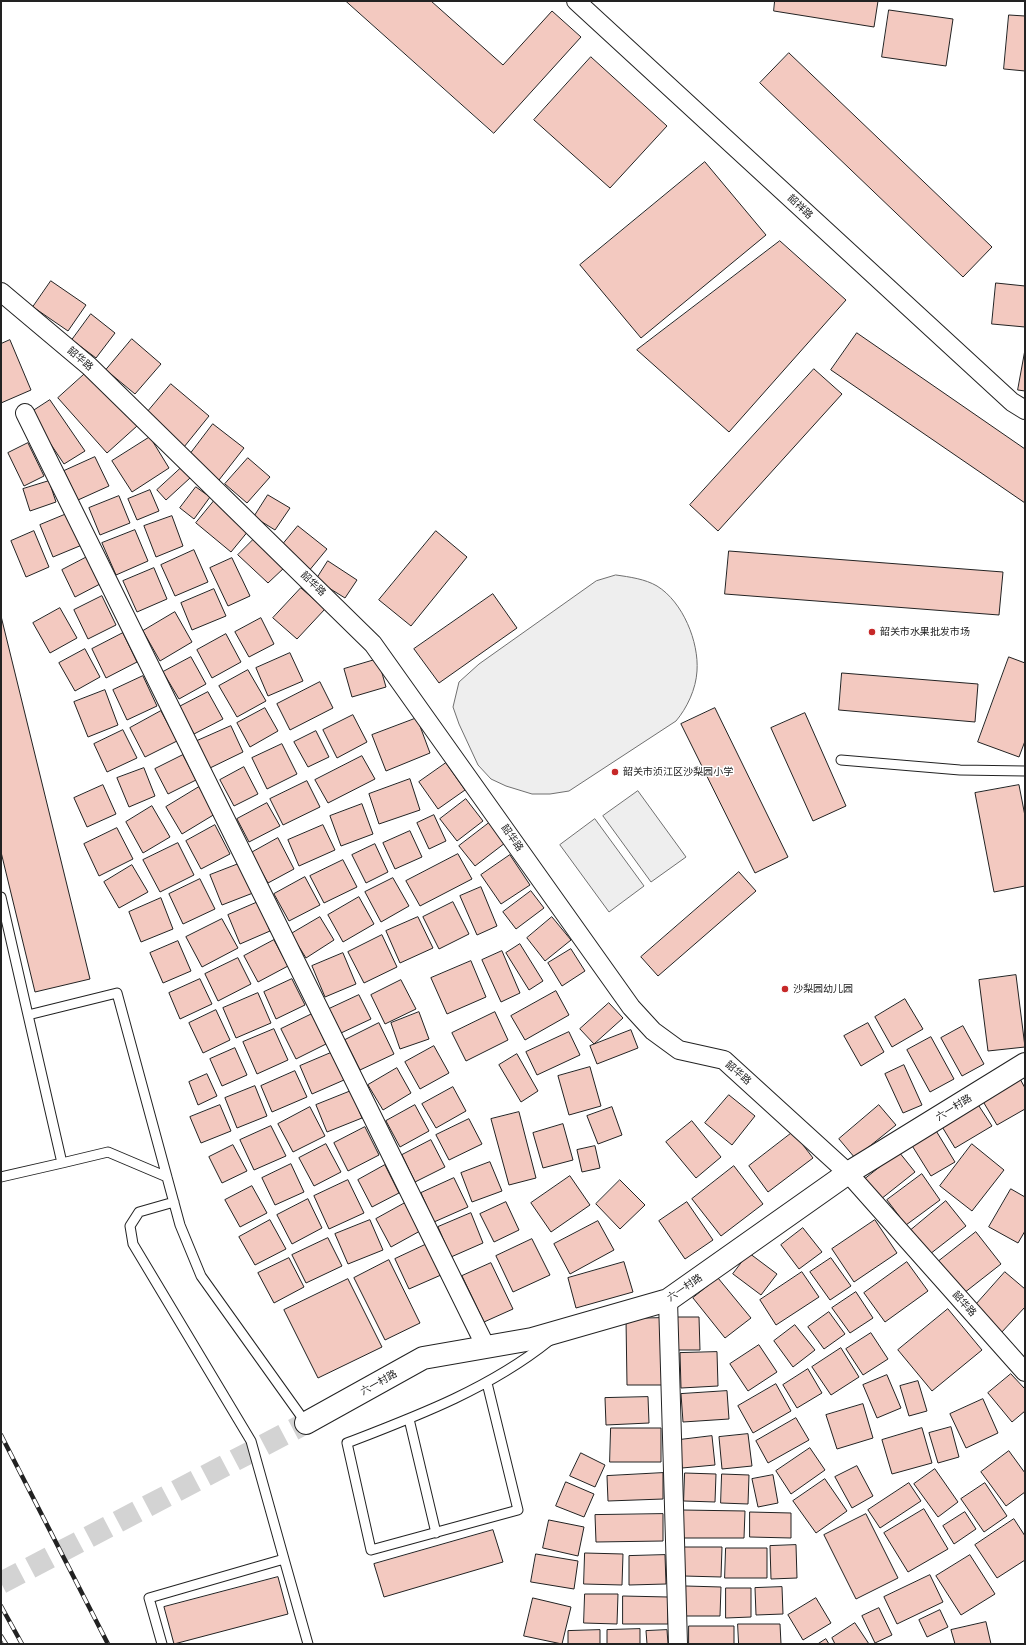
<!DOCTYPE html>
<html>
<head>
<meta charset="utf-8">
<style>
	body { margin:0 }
	#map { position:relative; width:1026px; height:1645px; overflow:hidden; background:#fff; font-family:"Fira Sans Condensed",sans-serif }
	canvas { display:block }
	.frame { position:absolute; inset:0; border:2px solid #222; pointer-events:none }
</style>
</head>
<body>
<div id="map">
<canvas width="1026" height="1645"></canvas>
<div class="frame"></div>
</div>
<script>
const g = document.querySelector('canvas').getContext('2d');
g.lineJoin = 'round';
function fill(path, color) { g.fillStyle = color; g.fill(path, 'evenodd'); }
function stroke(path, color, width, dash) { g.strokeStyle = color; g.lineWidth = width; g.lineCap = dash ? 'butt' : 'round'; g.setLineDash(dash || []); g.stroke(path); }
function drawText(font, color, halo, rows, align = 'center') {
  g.font = font + ' "Fira Sans Condensed","Noto Sans SC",sans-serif'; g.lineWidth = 3; g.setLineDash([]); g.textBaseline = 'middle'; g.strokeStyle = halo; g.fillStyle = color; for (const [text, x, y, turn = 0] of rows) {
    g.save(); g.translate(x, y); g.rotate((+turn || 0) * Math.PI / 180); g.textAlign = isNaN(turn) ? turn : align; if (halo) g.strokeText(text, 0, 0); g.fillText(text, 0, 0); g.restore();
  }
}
const green = new Path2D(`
	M616 575C630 577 645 579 657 586 683 602 699 642 697 671 696 689 687 708 676 721L569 791 550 794H532L506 786 491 779 478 765 459 724 453 707 459 682 479 664 596 581Z
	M638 791 686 857 651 882 603 816Z
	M595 819 644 886 609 912 560 845Z`);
fill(green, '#eee');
stroke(green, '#6f6f6f', 1);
const building = new Path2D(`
	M346 1H431L503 65 552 11 581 37 494 133Z
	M775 1H878L874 27 774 11Z
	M889 10 953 19 946 66 882 57Z
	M1009 15 1025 16V71L1004 69Z
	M789 53 992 247 963 277 760 83Z
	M591 57 667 126 610 188 534 120Z
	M705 162 766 235 641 338 580 265Z
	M780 241 846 300 729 432 637 350Z
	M51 281 86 305 68 331 33 307Z
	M996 283 1025 286V327L992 324Z
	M91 314 115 333 96 358 72 340Z
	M857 333 1025 449V503L831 370Z
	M132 339 161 364 135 394 106 370Z
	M10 340 31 390 1 403V344Z
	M1025 350V391L1018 390Z
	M814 369 842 394 718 531 690 505Z
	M88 371 137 426 107 453 58 398Z
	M171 384 209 416 184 447 145 415Z
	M50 400 85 451 64 464 30 413Z
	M213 424 244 448 219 480 188 457Z
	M150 437 169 468 132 492 112 461Z
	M28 443 44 476 24 486 8 453Z
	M95 457 109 486 78 500 64 471Z
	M248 458 270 477 247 503 225 484Z
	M181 468 190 478 166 500 157 490Z
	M49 481 56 502 30 511 23 489Z
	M196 487 210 497 194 519 180 508Z
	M150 490 159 511 137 520 128 499Z
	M268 495 290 508 275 530 254 517Z
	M119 496 130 523 100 535 89 508Z
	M214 501 249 530 231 552 196 523Z
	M69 513 82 545 53 557 40 525Z
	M172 516 183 546 156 557 144 526Z
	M298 526 327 549 308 572 279 549Z
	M135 530 148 561 116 575 102 543Z
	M34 531 49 567 26 577 11 541Z
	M436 531 467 557 411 626 379 600Z
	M255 538 285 567 268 583 238 555Z
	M194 550 208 582 175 596 161 565Z
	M729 551 1003 572 999 615 725 594Z
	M87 557 100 584 75 597 62 570Z
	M232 558 250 596 228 606 210 568Z
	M328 561 357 580 345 598 316 580Z
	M154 568 167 599 137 612 123 581Z
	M301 588 325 609 297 639 273 618Z
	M214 589 226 616 192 630 181 603Z
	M493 594 517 628 439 683 414 649Z
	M102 596 116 625 88 639 74 610Z
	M60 608 77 638 50 653 33 623Z
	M175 612 192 642 160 661 143 631Z
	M1 616 90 979 35 992 1 852Z
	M261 618 274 644 249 657 235 632Z
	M123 633 137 662 106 678 92 649Z
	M226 634 241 662 212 678 197 650Z
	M85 649 100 677 75 691 59 663Z
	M290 653 303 681 268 696 256 668Z
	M191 657 206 684 179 699 163 672Z
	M1009 657 1025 663V741L1019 757 978 742Z
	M378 659 386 687 352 697 344 669Z
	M248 670 266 701 237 717 219 686Z
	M842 673 978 684 975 722 839 710Z
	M143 676 157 706 127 720 113 690Z
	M320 682 333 708 290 730 277 704Z
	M105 690 118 725 88 737 74 702Z
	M208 692 223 719 194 734 179 707Z
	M265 708 278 731 250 747 237 723Z
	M715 708 788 857 755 873 681 724Z
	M161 711 177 741 145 757 130 728Z
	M805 713 846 806 813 821 771 728Z
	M353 715 367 742 337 758 323 730Z
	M417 718 430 753 386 771 372 735Z
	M231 726 243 752 210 768 197 741Z
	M123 730 137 758 107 772 94 744Z
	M316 731 329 757 308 767 294 742Z
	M282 744 297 774 267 789 252 758Z
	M183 755 196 780 168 794 155 769Z
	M362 756 375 779 328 803 315 780Z
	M446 763 465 790 438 809 419 782Z
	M244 767 258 794 234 806 220 780Z
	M144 768 155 796 129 807 117 778Z
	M410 779 420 810 379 824 369 794Z
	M307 781 320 807 283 825 270 799Z
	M103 785 116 814 87 827 74 798Z
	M1019 785 1025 816V886L994 892 975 793Z
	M199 787 215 814 182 834 166 807Z
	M466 799 483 821 457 841 440 819Z
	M267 803 280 826 249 842 237 819Z
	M362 804 373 834 341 846 330 816Z
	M152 806 170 837 143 853 126 822Z
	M434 815 446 841 429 849 417 823Z
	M489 823 505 843 475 866 459 846Z
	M215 825 230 854 201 869 186 841Z
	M323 825 335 850 299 866 288 840Z
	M117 828 133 859 99 876 84 844Z
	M410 831 422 857 395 869 383 843Z
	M278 838 294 869 268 883 251 853Z
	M178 843 194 875 160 892 143 860Z
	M375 844 388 872 366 883 352 855Z
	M458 854 472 879 420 906 406 881Z
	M510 855 530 885 501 904 481 875Z
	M343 860 357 887 324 903 310 876Z
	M241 863 253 893 222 905 210 875Z
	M132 865 148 892 119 908 104 882Z
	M739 872 756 891 658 976 641 957Z
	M305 877 320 905 289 921 274 894Z
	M393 878 409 906 381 922 365 892Z
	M200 879 215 909 183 924 169 894Z
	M481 887 497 926 477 935 460 896Z
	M531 891 544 908 516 929 503 912Z
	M359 897 374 924 343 942 328 915Z
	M161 898 173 929 141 942 129 912Z
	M258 902 270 931 240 944 228 915Z
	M453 902 469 934 439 949 423 917Z
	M320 917 334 940 306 958 291 934Z
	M418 917 433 948 400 963 386 931Z
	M552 917 571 940 545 961 527 938Z
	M222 919 238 948 202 967 186 937Z
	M382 935 397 967 364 983 348 952Z
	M274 940 288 966 258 982 244 956Z
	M178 941 191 971 163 983 150 953Z
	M520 944 543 981 529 990 506 953Z
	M571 949 585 971 562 986 548 963Z
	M502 951 520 993 501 1002 482 960Z
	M343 953 356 984 325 997 312 966Z
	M238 958 251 984 218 1001 205 974Z
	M471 961 486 997 447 1014 431 978Z
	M1016 975 1025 1047 988 1051 979 980Z
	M200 979 212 1004 180 1019 169 993Z
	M292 979 305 1005 276 1019 264 992Z
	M401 980 416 1009 385 1024 371 995Z
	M556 991 569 1015 525 1040 511 1016Z
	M258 993 271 1023 236 1038 223 1008Z
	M359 995 371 1019 341 1033 329 1009Z
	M905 999 923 1029 892 1047 875 1017Z
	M609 1003 623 1018 594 1044 580 1029Z
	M216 1010 230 1040 203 1053 189 1023Z
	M419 1012 429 1039 400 1049 391 1023Z
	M495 1012 508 1040 466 1061 452 1033Z
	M312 1014 326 1044 296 1059 281 1029Z
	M379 1023 394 1054 360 1070 345 1040Z
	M868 1023 884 1052 861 1066 844 1036Z
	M963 1026 984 1064 962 1076 941 1038Z
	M274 1029 288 1060 257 1074 243 1042Z
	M631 1030 638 1048 597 1064 590 1046Z
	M569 1032 580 1055 537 1075 526 1052Z
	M931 1037 954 1079 930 1092 907 1050Z
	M434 1046 449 1073 420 1089 405 1062Z
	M235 1048 247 1075 222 1086 210 1059Z
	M333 1052 344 1080 312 1094 300 1066Z
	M517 1054 538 1091 521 1102 499 1065Z
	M904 1065 922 1105 903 1113 885 1074Z
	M590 1067 601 1106 569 1115 558 1076Z
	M397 1068 411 1093 383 1110 368 1085Z
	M295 1071 307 1097 272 1112 261 1086Z
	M207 1074 217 1096 198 1105 189 1082Z
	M1019 1077 1025 1088V1109L997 1125 981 1098Z
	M255 1086 267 1116 237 1128 225 1098Z
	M453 1087 466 1111 436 1128 422 1104Z
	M351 1091 362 1118 327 1132 316 1105Z
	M729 1095 755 1116 732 1145 705 1123Z
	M977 1103 992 1126 955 1148 941 1125Z
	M220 1105 231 1131 201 1143 190 1117Z
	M415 1105 429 1131 400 1147 386 1121Z
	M879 1105 896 1125 855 1158 839 1139Z
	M310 1107 325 1136 293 1152 278 1124Z
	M612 1107 622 1135 598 1144 587 1116Z
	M519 1112 536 1178 509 1185 491 1119Z
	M469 1119 482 1144 449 1160 436 1135Z
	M692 1121 721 1157 696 1178 666 1142Z
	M563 1124 573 1160 543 1168 533 1133Z
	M271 1126 286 1156 254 1170 240 1140Z
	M365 1127 379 1155 348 1171 334 1143Z
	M935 1129 955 1162 931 1176 911 1144Z
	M793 1132 813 1158 768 1192 749 1166Z
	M431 1140 445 1167 415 1182 402 1155Z
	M326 1144 341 1172 314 1186 299 1158Z
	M972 1144 1004 1170 972 1211 940 1186Z
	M233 1145 247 1171 222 1183 209 1157Z
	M595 1146 600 1168 582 1172 577 1150Z
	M899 1152 915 1172 881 1199 865 1179Z
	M490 1162 502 1191 472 1202 461 1173Z
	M291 1164 304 1192 275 1205 262 1178Z
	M385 1165 399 1193 372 1207 358 1180Z
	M734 1166 763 1204 721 1236 692 1199Z
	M922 1174 940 1200 906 1225 887 1200Z
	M570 1176 590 1205 551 1232 531 1203Z
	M454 1178 468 1207 434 1222 421 1193Z
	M348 1180 364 1213 329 1229 314 1196Z
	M620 1180 645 1205 620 1229 596 1204Z
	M252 1186 267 1213 240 1227 225 1200Z
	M1011 1189 1025 1197V1231L1018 1243 989 1227Z
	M308 1199 322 1228 292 1244 277 1215Z
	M946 1201 966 1226 930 1254 911 1230Z
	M506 1202 519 1230 494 1242 480 1214Z
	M687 1202 713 1240 685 1259 659 1221Z
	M405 1203 420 1231 391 1247 376 1219Z
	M471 1213 483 1243 451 1257 438 1227Z
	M270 1220 286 1249 255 1265 239 1237Z
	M370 1220 383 1250 348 1264 335 1234Z
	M875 1220 897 1253 854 1282 832 1249Z
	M598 1221 614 1250 570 1274 554 1244Z
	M803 1228 822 1252 799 1269 781 1245Z
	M976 1232 1001 1264 964 1293 939 1261Z
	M328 1238 342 1266 306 1283 292 1255Z
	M532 1239 550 1275 513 1292 496 1256Z
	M427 1244 441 1275 409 1289 395 1259Z
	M749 1253 777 1274 761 1295 733 1274Z
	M289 1258 304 1287 274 1303 258 1273Z
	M831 1258 851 1286 830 1300 810 1272Z
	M389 1260 420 1323 385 1340 354 1278Z
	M624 1262 633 1292 576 1308 568 1278Z
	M907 1262 928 1291 885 1322 864 1293Z
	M491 1263 513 1309 484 1322 462 1276Z
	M802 1272 819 1297 776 1325 760 1300Z
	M1005 1272 1025 1289V1307L1001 1333 973 1308Z
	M718 1278 751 1318 725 1338 693 1298Z
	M348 1279 382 1347 318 1378 284 1310Z
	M856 1292 873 1318 850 1333 832 1308Z
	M948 1309 982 1350 932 1391 898 1350Z
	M829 1312 845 1334 824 1349 808 1327Z
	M675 1317H699L700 1350H676Z
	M661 1318 662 1385H627L626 1319Z
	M795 1325 815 1350 793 1367 774 1341Z
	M871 1333 888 1359 863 1375 846 1349Z
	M759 1345 777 1372 748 1391 730 1364Z
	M841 1348 859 1377 831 1395 812 1367Z
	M717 1352 718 1386 681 1388 680 1353Z
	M808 1369 822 1393 797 1408 783 1385Z
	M1011 1374 1025 1389V1411L1012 1422 988 1393Z
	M887 1375 901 1408 877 1418 863 1385Z
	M918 1381 927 1411 909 1416 900 1386Z
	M776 1384 791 1411 753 1433 738 1406Z
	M727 1391 729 1419 683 1422 681 1394Z
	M648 1397 649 1423 606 1425 605 1398Z
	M983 1399 998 1433 966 1448 950 1414Z
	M863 1404 873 1438 837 1449 826 1415Z
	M796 1418 809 1440 768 1463 756 1441Z
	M951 1427 959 1457 938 1463 929 1433Z
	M611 1428H661V1462H610Z
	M922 1428 932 1463 892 1474 882 1440Z
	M748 1434 752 1466 722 1469 719 1437Z
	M712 1436 715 1465 682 1468 679 1440Z
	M810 1448 825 1470 791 1494 776 1471Z
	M1009 1451 1025 1473V1492L1006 1506 981 1472Z
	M581 1453 605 1465 595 1487 570 1476Z
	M857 1466 873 1496 852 1508 835 1477Z
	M935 1469 958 1502 938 1517 914 1484Z
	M663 1473V1499L608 1501 607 1476Z
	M685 1473 716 1474 715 1502 684 1501Z
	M722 1474 749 1475 748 1504 721 1503Z
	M773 1475 778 1503 758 1507 752 1479Z
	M825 1479 847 1511 816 1533 793 1501Z
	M566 1482 594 1494 584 1517 556 1506Z
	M909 1483 921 1501 880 1528 868 1510Z
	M985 1483 1007 1516 984 1532 961 1499Z
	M924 1509 948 1549 908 1572 884 1533Z
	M682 1510 745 1511 744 1538H682Z
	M750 1512 791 1513V1538L750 1537Z
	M965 1512 976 1529 954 1544 943 1526Z
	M663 1514V1541L596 1542 595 1515Z
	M866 1514 898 1578 856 1599 824 1535Z
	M1014 1519 1025 1536V1560L997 1578 975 1545Z
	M549 1520 584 1527 578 1556 543 1548Z
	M493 1530 503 1562 384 1597 374 1564Z
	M796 1545 797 1578 771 1579 770 1546Z
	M684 1547H722L721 1577 684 1576Z
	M726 1548H767V1578H725Z
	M585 1553 623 1554 622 1585 584 1584Z
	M536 1554 578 1561 574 1589 531 1582Z
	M665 1555 666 1584 629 1585V1556Z
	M970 1555 995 1594 961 1615 936 1576Z
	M930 1575 943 1602 897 1624 884 1597Z
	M278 1577 288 1614 174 1644 164 1607Z
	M686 1586 721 1587 720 1616H686Z
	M782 1587 783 1614 756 1615 755 1588Z
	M726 1588H751V1617L726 1618Z
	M585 1594H618L617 1624 584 1623Z
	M623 1596 668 1597V1624H623Z
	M533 1598 571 1607 562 1644 524 1636Z
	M816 1598 831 1623 803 1640 788 1615Z
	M879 1608 892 1635 875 1643 862 1616Z
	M940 1610 948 1627 927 1637 919 1620Z
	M986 1622 991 1644H955L951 1630Z
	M855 1623 869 1644H835L832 1638Z
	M738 1624H780L781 1644H739Z
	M689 1626H734V1644H689Z
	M640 1629V1644H607V1630Z
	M600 1630V1644H568V1631Z
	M667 1630 668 1644H647L646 1631Z
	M826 1639 829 1644H818Z`);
fill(building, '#f3c9c0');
stroke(building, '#222', 1);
stroke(new Path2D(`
	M1 1583 306 1423`), '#d3d3d3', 22, [22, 11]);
const service = new Path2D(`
	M841 760 960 770 1025 771
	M1 897 28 1015 117 993 180 1225 201 1276 306 1423
	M28 1015 62 1163 108 1152 167 1177
	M1 1177 62 1163
	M487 1383 518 1510 371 1550 347 1443C417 1416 489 1389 549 1341
	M409 1419 436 1533
	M284 1559 308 1644
	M162 1644 149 1598 284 1559 251 1441 133 1244 130 1226 139 1212 174 1202`);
const minor = new Path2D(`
	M576 1 1012 402 1025 410
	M1 292 89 366 373 644 631 1007 653 1031 679 1050 724 1060 848 1173 1025 1372
	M25 413 486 1347
	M668 1300 678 1644`);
const tertiary = new Path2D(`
	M306 1423 423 1358 532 1339 668 1300 848 1173 1025 1064`);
stroke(service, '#222', 11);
stroke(minor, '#222', 20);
stroke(tertiary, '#222', 24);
stroke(service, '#fff', 9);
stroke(minor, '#fff', 18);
stroke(tertiary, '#fff', 22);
const rail = new Path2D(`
	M1 1435 108 1644
	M1 1606 22 1644
	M1 1636 6 1644`);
stroke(rail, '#222', 4.5);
stroke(rail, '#fff', 3, [9]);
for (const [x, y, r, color] of [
	[872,632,4,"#c62828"],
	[615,772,4,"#c62828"],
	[785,989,4,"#c62828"]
]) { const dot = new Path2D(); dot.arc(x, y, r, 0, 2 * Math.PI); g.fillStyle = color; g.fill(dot); stroke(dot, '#fff', 1.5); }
drawText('10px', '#222', '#fff', [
	["韶祥路",800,207,43],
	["韶华路",80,359,41],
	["韶华路",313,584,44],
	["韶华路",512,838,55],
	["韶华路",738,1073,41],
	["六一村路",954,1108,-32],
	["六一村路",685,1288,-34],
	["韶华路",964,1304,48],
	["六一村路",379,1383,-29]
]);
drawText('10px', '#222', '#fff', [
	["韶关市水果批发市场",880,632],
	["韶关市浈江区沙梨园小学",623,772],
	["沙梨园幼儿园",793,989]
], 'left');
</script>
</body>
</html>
